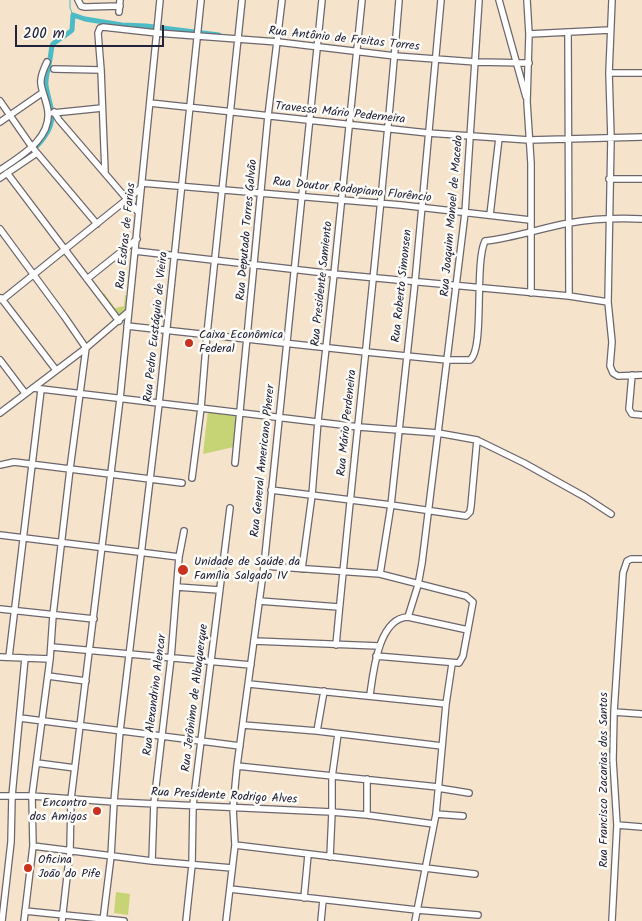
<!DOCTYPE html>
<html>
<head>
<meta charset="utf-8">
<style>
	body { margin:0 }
	#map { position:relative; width:642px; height:921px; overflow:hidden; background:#f5e3cb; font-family:Kalam,sans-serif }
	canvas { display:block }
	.scale { position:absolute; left:15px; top:25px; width:149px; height:22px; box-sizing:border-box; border:2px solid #22223b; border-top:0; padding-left:6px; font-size:15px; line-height:18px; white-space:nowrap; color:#22223b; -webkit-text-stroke:4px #fdfcf7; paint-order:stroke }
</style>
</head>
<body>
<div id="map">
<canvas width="642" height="921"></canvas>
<div class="scale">200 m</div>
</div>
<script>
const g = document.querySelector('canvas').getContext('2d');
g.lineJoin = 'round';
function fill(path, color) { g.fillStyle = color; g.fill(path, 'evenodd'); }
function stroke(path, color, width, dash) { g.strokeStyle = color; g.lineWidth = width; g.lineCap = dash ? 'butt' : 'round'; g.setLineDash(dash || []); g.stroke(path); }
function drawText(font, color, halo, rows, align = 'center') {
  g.font = font + ' Kalam,sans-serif'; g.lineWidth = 5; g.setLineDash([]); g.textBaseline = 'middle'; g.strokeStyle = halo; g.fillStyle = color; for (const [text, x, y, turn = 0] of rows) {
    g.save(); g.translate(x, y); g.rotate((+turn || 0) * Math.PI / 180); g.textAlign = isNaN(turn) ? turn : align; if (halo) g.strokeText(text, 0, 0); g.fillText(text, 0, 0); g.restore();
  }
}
fill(new Path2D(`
	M104 293 115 308 124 306 125 295H127L125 311 120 317 102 295Z
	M208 410 238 415 234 447 203 454Z
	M116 892 130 894 128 915 114 913Z`), '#c6d476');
stroke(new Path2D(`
	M70 0V8L73 15`), '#4dbbc6', 1);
stroke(new Path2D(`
	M0 174C17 162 38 150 48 131 57 114 48 102 46 85 45 77 49 68 50 59 51 55 51 47 53 44 56 41 68 34 72 30L73 15 85 19 122 25 146 26 219 35`), '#4dbbc6', 5);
const minor = new Path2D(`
	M78 0 81 6 85 7 120 6
	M499 0 526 97
	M527 0 529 34 527 102 531 163V293
	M612 0 609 73 611 138 608 302 612 342 610 366 613 373 618 376 642 375
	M119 12 120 0
	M568 32 569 296
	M529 34 610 30
	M54 69 101 70
	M609 73H642
	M0 101 32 147 97 224
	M150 103 428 133 529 140 642 137
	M54 112 59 120 138 212
	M53 113 102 108
	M0 122 42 93
	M0 170C21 156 55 137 47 106 42 85 36 85 47 62
	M105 172 101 70 98 33 100 28 103 27 157 33 278 42 395 56 476 62 529 63
	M7 173 119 321
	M0 178 37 153
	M609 179H642
	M142 183 401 205 530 220
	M490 215 499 138
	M0 229 64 316 86 348 70 469 53 615 50 659 32 796 33 846 24 921
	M135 251 334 274 569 296 608 302
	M87 279 137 239
	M1 298 56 370
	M2 300 141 188
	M127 326 366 352 447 360H470C485 349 474 264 485 241 514 238 541 228 569 223 592 219 618 218 642 219
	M0 360 25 393
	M632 375 629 409 632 414 642 415
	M33 388 359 427 438 433 477 440 524 463 585 497 611 514
	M0 413 86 348 128 312
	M235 463 268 116 282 0
	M0 465 14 462 182 483
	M192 478 201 408 207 334 242 0
	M271 490 391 505 466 516 470 512 471 506 477 440
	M0 535 179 557
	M264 566 380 574 466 596 473 602 463 656 459 663 376 656
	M302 569 312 495 318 421 334 274 362 0
	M380 574 391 505 415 282 441 0
	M177 587 219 590
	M259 601 339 607
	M0 609 94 619
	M408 617 418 585 422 563 465 213 479 0
	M254 641 379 646
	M336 645C356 430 382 216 399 0
	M52 647 251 665
	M0 657 50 659
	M9 657 41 390
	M48 676 86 681
	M249 684 446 704
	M370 695C373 674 378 618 408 617L468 630
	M614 712 642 714
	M20 718 240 746
	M243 725 317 731 442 746
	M317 731 324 691
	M37 763 75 768
	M237 766 438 787
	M367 779V815
	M438 788 469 793
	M0 796H32L114 802 332 812 367 815 434 824
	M436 814 463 816
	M617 825 642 827
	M235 845 475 874
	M33 846 152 861 232 868
	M330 857 332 812V777L338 734
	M152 861 154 803 171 658 179 557 184 531
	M230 889 417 910 478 915
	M304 898 308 855
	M25 911 124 921
	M2 921 11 842 12 796 25 658
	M62 921 70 850 71 799 120 399 160 0
	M103 921 111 856 114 802 120 731 159 404 201 0
	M186 921 192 865 193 805 230 508
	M226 921 235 845 233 808 237 766 264 566 322 0
	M321 921 323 900
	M415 921 436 814 446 704 452 664
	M612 921 617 825 613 760 614 712 623 573 627 561 631 559H642`);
stroke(minor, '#6c666d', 8);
stroke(minor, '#fff', 5.5);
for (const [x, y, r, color] of [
	[189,343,5,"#c8321e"],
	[183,570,6,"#c8321e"],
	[97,811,5,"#c8321e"],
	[28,868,5,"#c8321e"]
]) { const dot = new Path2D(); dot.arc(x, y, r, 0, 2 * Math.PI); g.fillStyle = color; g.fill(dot); stroke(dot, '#fdfcf7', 2); }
drawText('12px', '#22223b', '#fdfcf7', [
	["Rua Antônio de Freitas Torres",344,40,6],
	["Travessa Mário Pederneira",340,114,6],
	["Rua Doutor Rodopiano Florêncio",352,191,6],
	["Rua Joaquim Manoel de Macedo",453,216,-85],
	["Rua Deputado Torres Galvão",248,230,-85],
	["Rua Esdras de Farias",127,236,-84],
	["Rua Presidente Samiento",323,284,-84],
	["Rua Roberto Simonsen",403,286,-84],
	["Rua Pedro Eustáquio de Vieira",157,327,-84],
	["Rua Mário Perdeneira",348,423,-84],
	["Rua General Americano Pherer",264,461,-84],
	["Rua Alexandrino Alencar",156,695,-83],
	["Rua Jerônimo de Albuquerque",196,698,-83],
	["Rua Francisco Zacarias dos Santos",605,780,-90],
	["Rua Presidente Rodrigo Alves",224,797,3]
]);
drawText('12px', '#22223b', '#fdfcf7', [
	["Caixa Econômica",199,336],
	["Federal",199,350],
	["Unidade de Saúde da",194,563],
	["Família Salgado IV",194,577],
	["Encontro",87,804,"right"],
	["dos Amigos",87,818,"right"],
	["Oficina",38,861],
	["João do Pife",38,875]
], 'left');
</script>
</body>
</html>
